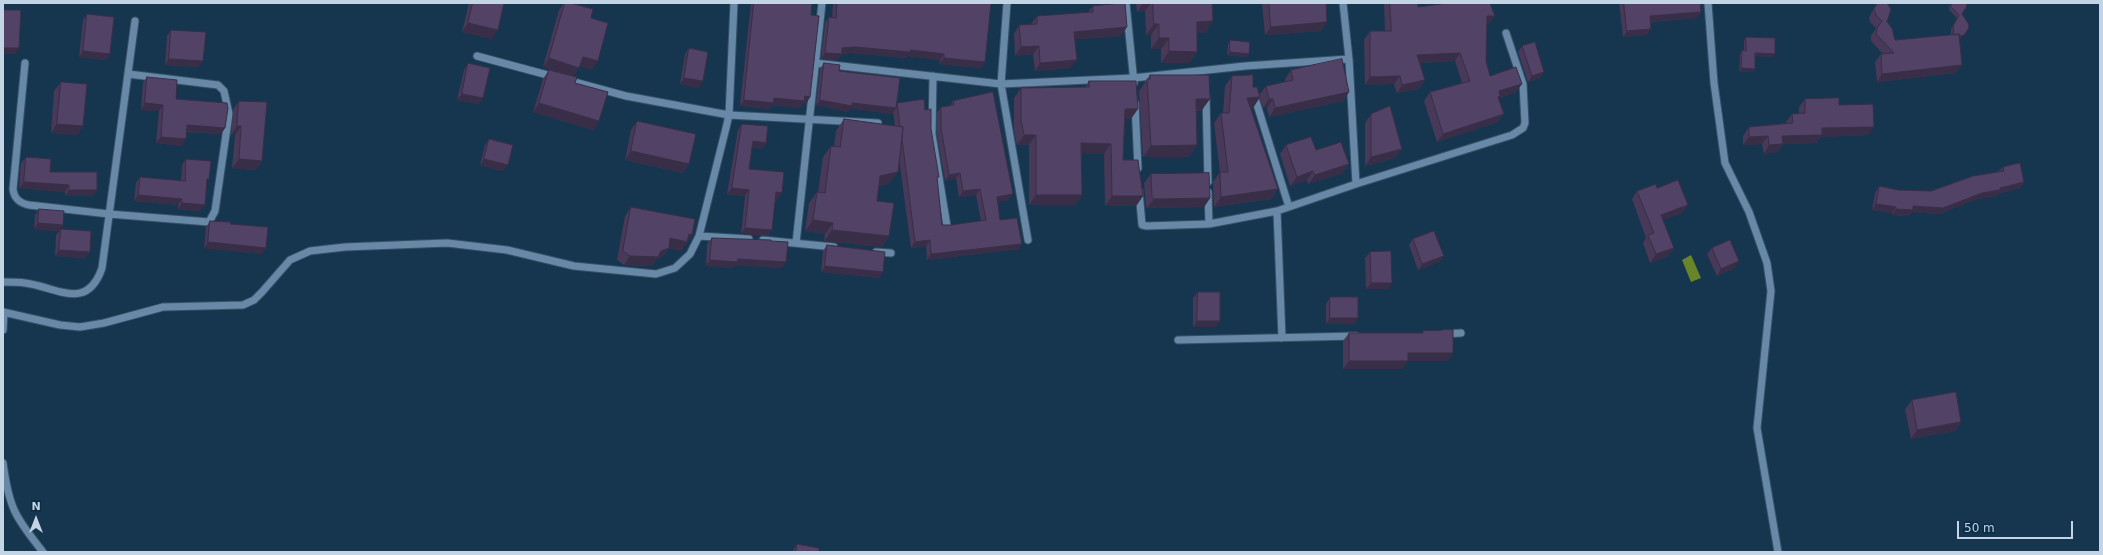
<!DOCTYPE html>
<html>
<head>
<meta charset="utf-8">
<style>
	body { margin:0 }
	#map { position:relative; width:2103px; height:555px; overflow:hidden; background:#163650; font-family:"DejaVu Sans",sans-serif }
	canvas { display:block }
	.frame { position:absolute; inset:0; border:4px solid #c3d5e5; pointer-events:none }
	.north { position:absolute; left:16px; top:499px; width:40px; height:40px; -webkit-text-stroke:3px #0a2c45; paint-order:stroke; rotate:0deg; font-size:11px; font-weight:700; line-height:16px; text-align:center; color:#c3d5e5 }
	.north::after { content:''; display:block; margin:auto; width:14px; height:18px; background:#c3d5e5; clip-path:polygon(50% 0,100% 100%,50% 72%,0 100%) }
	.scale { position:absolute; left:1957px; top:521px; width:116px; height:18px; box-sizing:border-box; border:2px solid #c3d5e5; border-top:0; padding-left:5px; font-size:12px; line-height:14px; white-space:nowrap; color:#c3d5e5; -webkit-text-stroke:3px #0a2c45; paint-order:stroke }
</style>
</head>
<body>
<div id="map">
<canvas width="2103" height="555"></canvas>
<div class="frame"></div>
<div class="north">N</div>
<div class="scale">50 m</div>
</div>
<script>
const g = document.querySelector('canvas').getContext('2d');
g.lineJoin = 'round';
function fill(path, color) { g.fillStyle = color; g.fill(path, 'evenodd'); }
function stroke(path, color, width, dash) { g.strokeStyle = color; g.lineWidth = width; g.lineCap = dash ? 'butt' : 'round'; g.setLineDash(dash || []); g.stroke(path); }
fill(new Path2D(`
	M1691 255 1701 278 1691 282 1682 260Z`), '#69852a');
const minor = new Path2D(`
	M1126 3 1134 83
	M1343 3 1349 59 1356 184
	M1708 3 1714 83 1725 163 1749 212 1767 263 1771 291 1757 428 1778 552
	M477 56 555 77
	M25 63 13 189C14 199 20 203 29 205L109 214 209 222 215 211 229 114 224 91 218 85 128 74
	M815 63 1001 84 1007 3
	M933 76 932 134 947 226
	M567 80 626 96 729 115 878 123
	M1254 95 1289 207
	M1206 96 1208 182
	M1135 103 1138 168
	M1139 191 1142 225 1147 226 1209 224 1208 192
	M1277 211 1282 338
	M1209 224 1277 211 1356 184 1512 135 1523 128 1525 123 1523 84 1506 33
	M699 236 749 239
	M763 240 834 247
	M1028 240 1001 84 1133 78 1245 66 1349 59
	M796 243 822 3
	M876 252 891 253
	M3 282C10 282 18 282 25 283 57 287 87 312 102 268L135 21
	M3 312 60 325 80 327 104 323 163 307 243 305 254 300 262 292 290 260 310 251 345 247 447 243 507 250 574 266 656 274 675 268 690 254 699 236 726 128 729 115 734 3
	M3 330 4 313
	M1444 334 1461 333
	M1178 340 1356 336
	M3 463C9 508 15 517 43 552`);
stroke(minor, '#375166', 9);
stroke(minor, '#6789a7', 7);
fill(new Path2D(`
	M469 3H504L492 39 462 32Z
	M564 3 591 18 592 70 580 66 573 76 575 83 599 121 593 130 533 112 543 79 549 70 568 75 543 67 559 10Z
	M751 3H812L811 15 810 97 806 104 803 103 800 108 772 105 769 109 740 106Z
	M833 3H991L981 68 939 64 940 60 908 56 906 58 851 53 842 54 837 60 821 59 825 23 829 17H832Z
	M1136 3H1214L1212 6 1213 21 1205 33H1197V52L1189 63H1161V49H1151V35H1146L1145 11 1137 12Z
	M1262 3H1326L1321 31 1265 35Z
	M1384 3H1418V7L1489 24H1486V61L1490 76 1516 92 1500 98H1499L1498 122 1437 142 1424 101 1430 92 1462 83 1455 61 1420 63 1425 80 1419 89 1397 93 1394 84 1365 85 1364 40 1370 31H1385Z
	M1619 3H1700L1697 18 1651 22 1647 35 1623 37Z
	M1873 3H1887V22L1895 40 1951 35V29L1957 18 1949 10 1950 4V3H1966L1962 14V38H1959L1956 73 1877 82 1875 62 1881 54H1883L1871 41V36L1876 28 1870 22 1869 17 1876 5Z
	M1093 6 1121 36 1075 39 1071 68 1035 71 1033 54 1015 56 1014 34 1019 25 1031 24 1037 16 1088 12Z
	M87 14 106 60 79 57 83 20Z
	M171 30 199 67 165 65 167 36Z
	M1746 37 1772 57 1755 56V69L1753 72H1739L1740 54 1742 50 1744 51V40Z
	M1230 40 1249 54 1247 57 1227 55 1228 44Z
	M1522 46 1544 72 1540 78 1528 82 1518 52Z
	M689 48 703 81 698 88 680 84 685 54Z
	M468 63 479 104 457 100 464 70Z
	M824 63 839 71 896 104 897 103 925 110 931 129 942 225H951L981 221 976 195 959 197 956 178 945 181 937 134V113L941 107 950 106 953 101 1009 200 997 202 1000 220 1022 244 1018 249 927 260 926 246 911 248 899 158 890 183 879 186 877 201 889 236 882 247 824 241 825 234 805 231 809 203 817 192H818L823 157 831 146H834L836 131 844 119 895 126 893 111 892 114 850 108 848 112 816 105 820 69Z
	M1291 70 1349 92 1343 101 1269 117 1267 108H1263L1259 95 1266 86 1285 82V79Z
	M1150 75 1202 110 1196 111 1197 145 1189 157H1143L1139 91Z
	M1232 76 1253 87 1260 97 1253 108H1251L1278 189 1271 199 1214 207 1213 182 1220 172 1214 123 1221 113H1223L1225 86Z
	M147 77 176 99 225 128 221 134 187 132 182 146 156 143 159 111 141 110 143 83Z
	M1089 81 1131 119H1125L1123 160 1143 196 1136 206H1105L1104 154 1081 153 1082 195 1075 205H1029V145H1017L1014 130V98L1021 88 1085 87Z
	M61 82 83 126 77 135 51 133 54 91Z
	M1805 99 1839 105 1868 135 1821 137 1816 143 1783 144 1777 152 1764 154 1762 144 1743 145V136L1749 127 1787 123 1786 122 1792 114 1799 113V107Z
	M239 101 262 161 256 170 232 168 235 135H231L233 110Z
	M1371 114 1402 149 1395 158 1365 166V123Z
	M637 121 683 173 625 160 631 130Z
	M742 124 766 143 762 149 752 147 749 169 778 199H776L768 236 741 234 745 196 727 194 738 130Z
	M489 139 503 171 480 165 485 145Z
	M1286 145 1316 150 1349 164 1342 173 1308 184 1307 180 1290 186 1280 154Z
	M26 157 50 172 93 196H65V192L19 188 21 163Z
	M186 159 207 182 200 211 178 209V205L134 201 136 183 140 177 181 181 182 165Z
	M2003 167 2024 182 2020 188 1998 194 1996 196 1977 199 1939 214 1912 212 1909 216 1892 215V213L1872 210 1875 193 1879 186 1898 190 1931 191 1999 171Z
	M1151 174 1210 198 1204 207 1147 208 1146 206 1144 183Z
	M1657 188 1682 213 1663 220 1674 248 1668 256 1650 263 1643 243 1646 238 1632 199 1637 191Z
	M631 207 692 235 681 251 669 248 662 257 657 259 652 266 624 265 617 260 625 216Z
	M39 209 63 225 58 231 34 229 35 215Z
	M210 221 230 224 262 254 204 248 206 227Z
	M61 229 90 252 85 258 55 256 56 235Z
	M712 238 771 241 782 268 735 265 733 268 706 266 707 244Z
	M1413 239 1444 256 1439 262 1418 270 1409 245Z
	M827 245 883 272 879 278 821 272 823 251Z
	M1712 248 1735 268 1717 276 1707 254Z
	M1370 252 1388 289H1366L1365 258Z
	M1198 292 1220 321 1215 327H1193V298Z
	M1330 297 1358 318 1354 324H1326V304Z
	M1423 331 1448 361H1408L1402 369H1343V341L1349 333H1421Z
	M1912 400 1961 422 1955 431 1911 439 1905 409Z
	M797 544 819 552H793V550Z`), '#473957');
fill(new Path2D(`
	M1143 3H1151L1145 11 1137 12Z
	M1701 12 1697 18 1646 22 1650 16Z
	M1487 16H1495L1489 24 1481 25Z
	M1213 21 1205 33H1189L1197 22Z
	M1327 22 1321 31 1265 35 1271 27Z
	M468 23 498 30 492 39 462 32Z
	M1154 24H1159L1151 35H1146Z
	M1127 27 1121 36 1069 40 1074 32Z
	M1651 29 1647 35 1623 37 1627 31Z
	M1967 32 1962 38 1951 40Z
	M1159 38H1169L1161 49H1151Z
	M1039 46 1033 54 1015 56 1021 47Z
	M855 47 911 50 944 54 940 60 908 56 906 58 851 53 838 54 842 48Z
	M3 48H19L15 54H3Z
	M83 51 110 54 106 60 79 57Z
	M1169 51 1197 52 1189 63H1161Z
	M1230 52 1249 54 1247 57 1227 55Z
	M825 53 842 54 837 60 821 59Z
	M1460 53 1455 61 1412 63 1417 55Z
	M1755 53 1775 54 1772 57 1753 56Z
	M583 57 598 61 592 70 576 65Z
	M549 58 579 68 573 77 543 67Z
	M944 58 985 62 981 68 939 64Z
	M169 59 203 61 199 67 165 65Z
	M1077 60 1071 68 1035 71 1040 63Z
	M1962 65 1956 73 1877 82 1882 74Z
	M1741 68 1755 69 1753 72H1739Z
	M1544 72 1540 78 1528 82 1532 76Z
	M1400 76 1394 84 1365 85 1370 77Z
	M684 78 703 81 698 88 680 84Z
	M1425 80 1419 89 1397 93 1402 85Z
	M1522 84 1516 92 1500 98 1495 105 1499 91Z
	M1349 92 1343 101 1269 117 1275 108Z
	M462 94 483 98 479 104 457 100Z
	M805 96 810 97 806 104 803 103 800 108 772 105 769 109 740 106 744 100Z
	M1260 97 1253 108H1240L1247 98Z
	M1196 99H1210L1202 110 1188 111Z
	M1269 99H1273L1267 108H1263Z
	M820 100 852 103 896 108 892 114 850 108 848 112 816 105Z
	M145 103 163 105 159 111 141 110Z
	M539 103 599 121 593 130 533 112Z
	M1125 109H1138L1131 119H1118Z
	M1504 114 1498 122 1437 142 1443 134Z
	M57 124 83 126 77 135 51 133Z
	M187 125 225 128 221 134 183 131Z
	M237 126H241L235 135H231Z
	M1874 127 1868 135 1821 137 1816 143 1783 144 1777 152 1764 154 1769 145 1782 136 1822 128Z
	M1024 135H1036L1029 145H1017Z
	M1768 136 1762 144 1743 145 1749 137Z
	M161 137 186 139 182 146 156 143Z
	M753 141 766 143 762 149 749 147Z
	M1081 143 1111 144 1104 154 1074 153Z
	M1197 145 1189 157H1143L1151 146Z
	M1402 149 1395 158 1365 166 1371 157Z
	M631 151 689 164 683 173 625 160Z
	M239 159 262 161 256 170 232 168Z
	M484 159 508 165 503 171 480 165Z
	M1349 164 1342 173 1308 184 1315 175Z
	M1313 171 1307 180 1290 186 1297 177Z
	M898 172 890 183 872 187 880 176Z
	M960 173 956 178 945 181 949 175Z
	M24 182 69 185 65 192 19 188Z
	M2024 182 2020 188 1998 194 1996 196 1977 199 1939 214 1912 212 1909 216 1892 215 1896 209 1982 193Z
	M732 188 749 190 745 196 727 194Z
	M980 189 976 195 959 197 963 191Z
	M1278 189 1271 199 1214 207 1221 197Z
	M69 190H97L93 196H65Z
	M776 192 782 193 778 199H772Z
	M1013 194 1009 200 992 203 997 197Z
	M138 195 182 199 178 205 134 201Z
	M1036 195H1082L1075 205H1029Z
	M1112 196H1143L1136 206H1105Z
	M1210 198 1204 207 1147 208 1154 199Z
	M182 203 205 205 200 211 178 209Z
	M1876 204 1896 207 1892 213 1872 210Z
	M1688 205 1682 213 1655 223 1661 215Z
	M813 220 833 223 825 234 805 231Z
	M38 223 63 225 58 231 34 229Z
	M745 228 772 230 768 236 741 234Z
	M832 230 889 236 882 247 824 241Z
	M689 234 692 235 681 251 669 248 662 257 657 259 652 266 624 265 630 256 670 238Z
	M930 240 926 246 911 248 915 242Z
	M208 242 266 248 262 254 204 248Z
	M1022 244 1018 249 927 260 931 254Z
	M1674 248 1668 256 1650 263 1656 254Z
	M59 250 90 252 85 258 55 256Z
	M1444 256 1439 262 1418 270 1422 264Z
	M738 259 786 262 782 268 735 265 733 268 706 266 710 260Z
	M1739 261 1735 268 1717 276 1721 269Z
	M825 266 883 272 879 278 821 272Z
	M1371 283H1392L1388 289H1366Z
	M1330 318H1358L1354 324H1326Z
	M1197 321H1220L1215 327H1193Z
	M1408 353H1453L1448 361H1408L1402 369H1343L1349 361Z
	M1961 422 1955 431 1911 439 1917 430Z`), '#392e47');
const building = new Path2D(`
	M473 3H504L498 30 468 23Z
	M565 3H570L593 9 591 18 608 23 598 61 583 57 579 68 549 58Z
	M754 3H812L811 15 819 16 810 97 805 96 804 101 774 98 773 103 744 100Z
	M837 3H991L985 62 944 58V54L911 50 910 52 855 47 842 48V54L825 53 829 17 836 18Z
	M1125 3 1127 27 1074 32 1077 60 1040 63 1039 46 1021 47 1019 25 1037 24V16L1093 12V6Z
	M1153 3H1212L1213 21 1197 22V52L1169 51V38H1159V24H1154Z
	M1269 3H1326L1327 22 1271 27Z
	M1390 3H1418V7L1449 3H1490L1495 16H1487L1486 61 1490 76 1516 67 1522 84 1499 91 1500 96 1498 97 1504 114 1443 134 1430 92 1470 81 1460 53 1417 55 1425 80 1402 85 1400 76 1370 77V31H1391Z
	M1624 3H1700L1701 12 1650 16 1651 29 1627 31Z
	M1878 3H1887L1891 9 1887 22 1892 28 1895 40 1959 34 1962 65 1882 74 1881 54 1894 53 1876 34 1877 28 1882 21 1876 15 1874 9Z
	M1952 3H1966L1967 6 1962 14 1968 23 1969 28 1964 35 1959 36V34L1954 35 1953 26 1959 15 1951 7Z
	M3 10H21L19 48H3Z
	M87 14 114 17 110 54 83 51Z
	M171 30 206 32 203 61 169 59Z
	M1746 37 1775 38V54L1755 53V69L1741 68 1742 50 1746 51Z
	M1230 40 1250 42 1249 54 1230 52Z
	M1535 42 1544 72 1532 76 1522 46Z
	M689 48 708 52 703 81 684 78Z
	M1342 59 1349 92 1275 108 1273 99H1269L1266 86 1293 80 1291 70Z
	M468 63 490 68 483 98 462 94Z
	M824 63 840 65 839 71 900 78 896 108 852 103V106L820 100Z
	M549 70 577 77 575 83 608 92 599 121 539 103Z
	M1150 75H1209L1210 99H1196L1197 145 1151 146 1147 79H1150Z
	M1253 75V87H1257L1260 97 1247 98 1278 189 1221 197 1220 172H1228L1221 113H1229L1232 76Z
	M147 77 177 80 176 99 227 103 228 108 225 128 187 125 186 139 161 137 163 105 145 103Z
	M1089 81H1136L1138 109H1125L1123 160H1138L1143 196H1112L1111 144 1081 143 1082 195H1036V135H1024L1021 120V88L1089 87Z
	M61 82 87 84 83 126 57 124Z
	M993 92 1013 194 997 197 1000 220 1017 218 1022 244 931 254 930 240 915 242 902 139 903 127 900 126 897 103 924 99 925 110 931 109V129L939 177H937L942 225H951L986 220 980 189 963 191 960 173 949 175 941 128V107L954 105 953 101Z
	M1839 98V105L1873 104 1874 127 1822 128V135L1782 136 1783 144 1769 145 1768 136 1749 137V127L1793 123 1792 114 1805 113V99Z
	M239 101 267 102 262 161 239 159 241 126H237Z
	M1390 106 1402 149 1371 157V114Z
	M844 119 903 127 898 172 880 176 877 201 894 203 889 236 832 230 833 223 813 220 817 192 825 193 831 146 840 147Z
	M637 121 696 134 689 164 631 151Z
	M742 124 768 126 766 143 753 141 749 169 784 172 782 193 776 192 772 230 745 228 749 190 732 188Z
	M1311 137 1316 150 1341 142 1349 164 1315 175 1313 171 1297 177 1286 145Z
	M489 139 513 145 508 165 484 159Z
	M26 157 51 159 50 172H97V190H69V185L24 182Z
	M186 159 211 161 209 179H207L205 205 182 203V199L138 195 140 177 185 181Z
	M2020 163 2024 182 2000 188V190L1982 193 1943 208 1913 206V210L1896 209V207L1876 204 1879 186 1898 190 1931 191 1973 176 2004 171 2003 167Z
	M1209 173 1210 198 1154 199 1152 197 1151 174Z
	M1678 180 1688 205 1661 215 1674 248 1656 254 1648 235 1654 233 1637 191 1656 184 1657 188Z
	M631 207 695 219 692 235 689 234 687 242 670 238 669 248 661 251 658 257 630 256 623 251Z
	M39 209 64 211 63 225 38 223Z
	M210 221 231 222 230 224 268 227 266 248 208 242Z
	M61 229 91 231 90 252 59 250Z
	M1434 231 1444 256 1422 264 1413 239Z
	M712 238 771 240V241L788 242 786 262 738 259 737 262 710 260Z
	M1730 240 1739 261 1721 269 1712 248Z
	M827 245 885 252 883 272 825 266Z
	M1391 251 1392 283H1371L1370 252Z
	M1198 292H1220V321H1197Z
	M1330 297H1358V318H1330Z
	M1453 330V353H1408V361H1349V333H1423V331Z
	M1956 392 1961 422 1917 430 1912 400Z
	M797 544 819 548V552H796Z`);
fill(building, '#524265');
stroke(building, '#392e47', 1);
</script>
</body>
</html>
